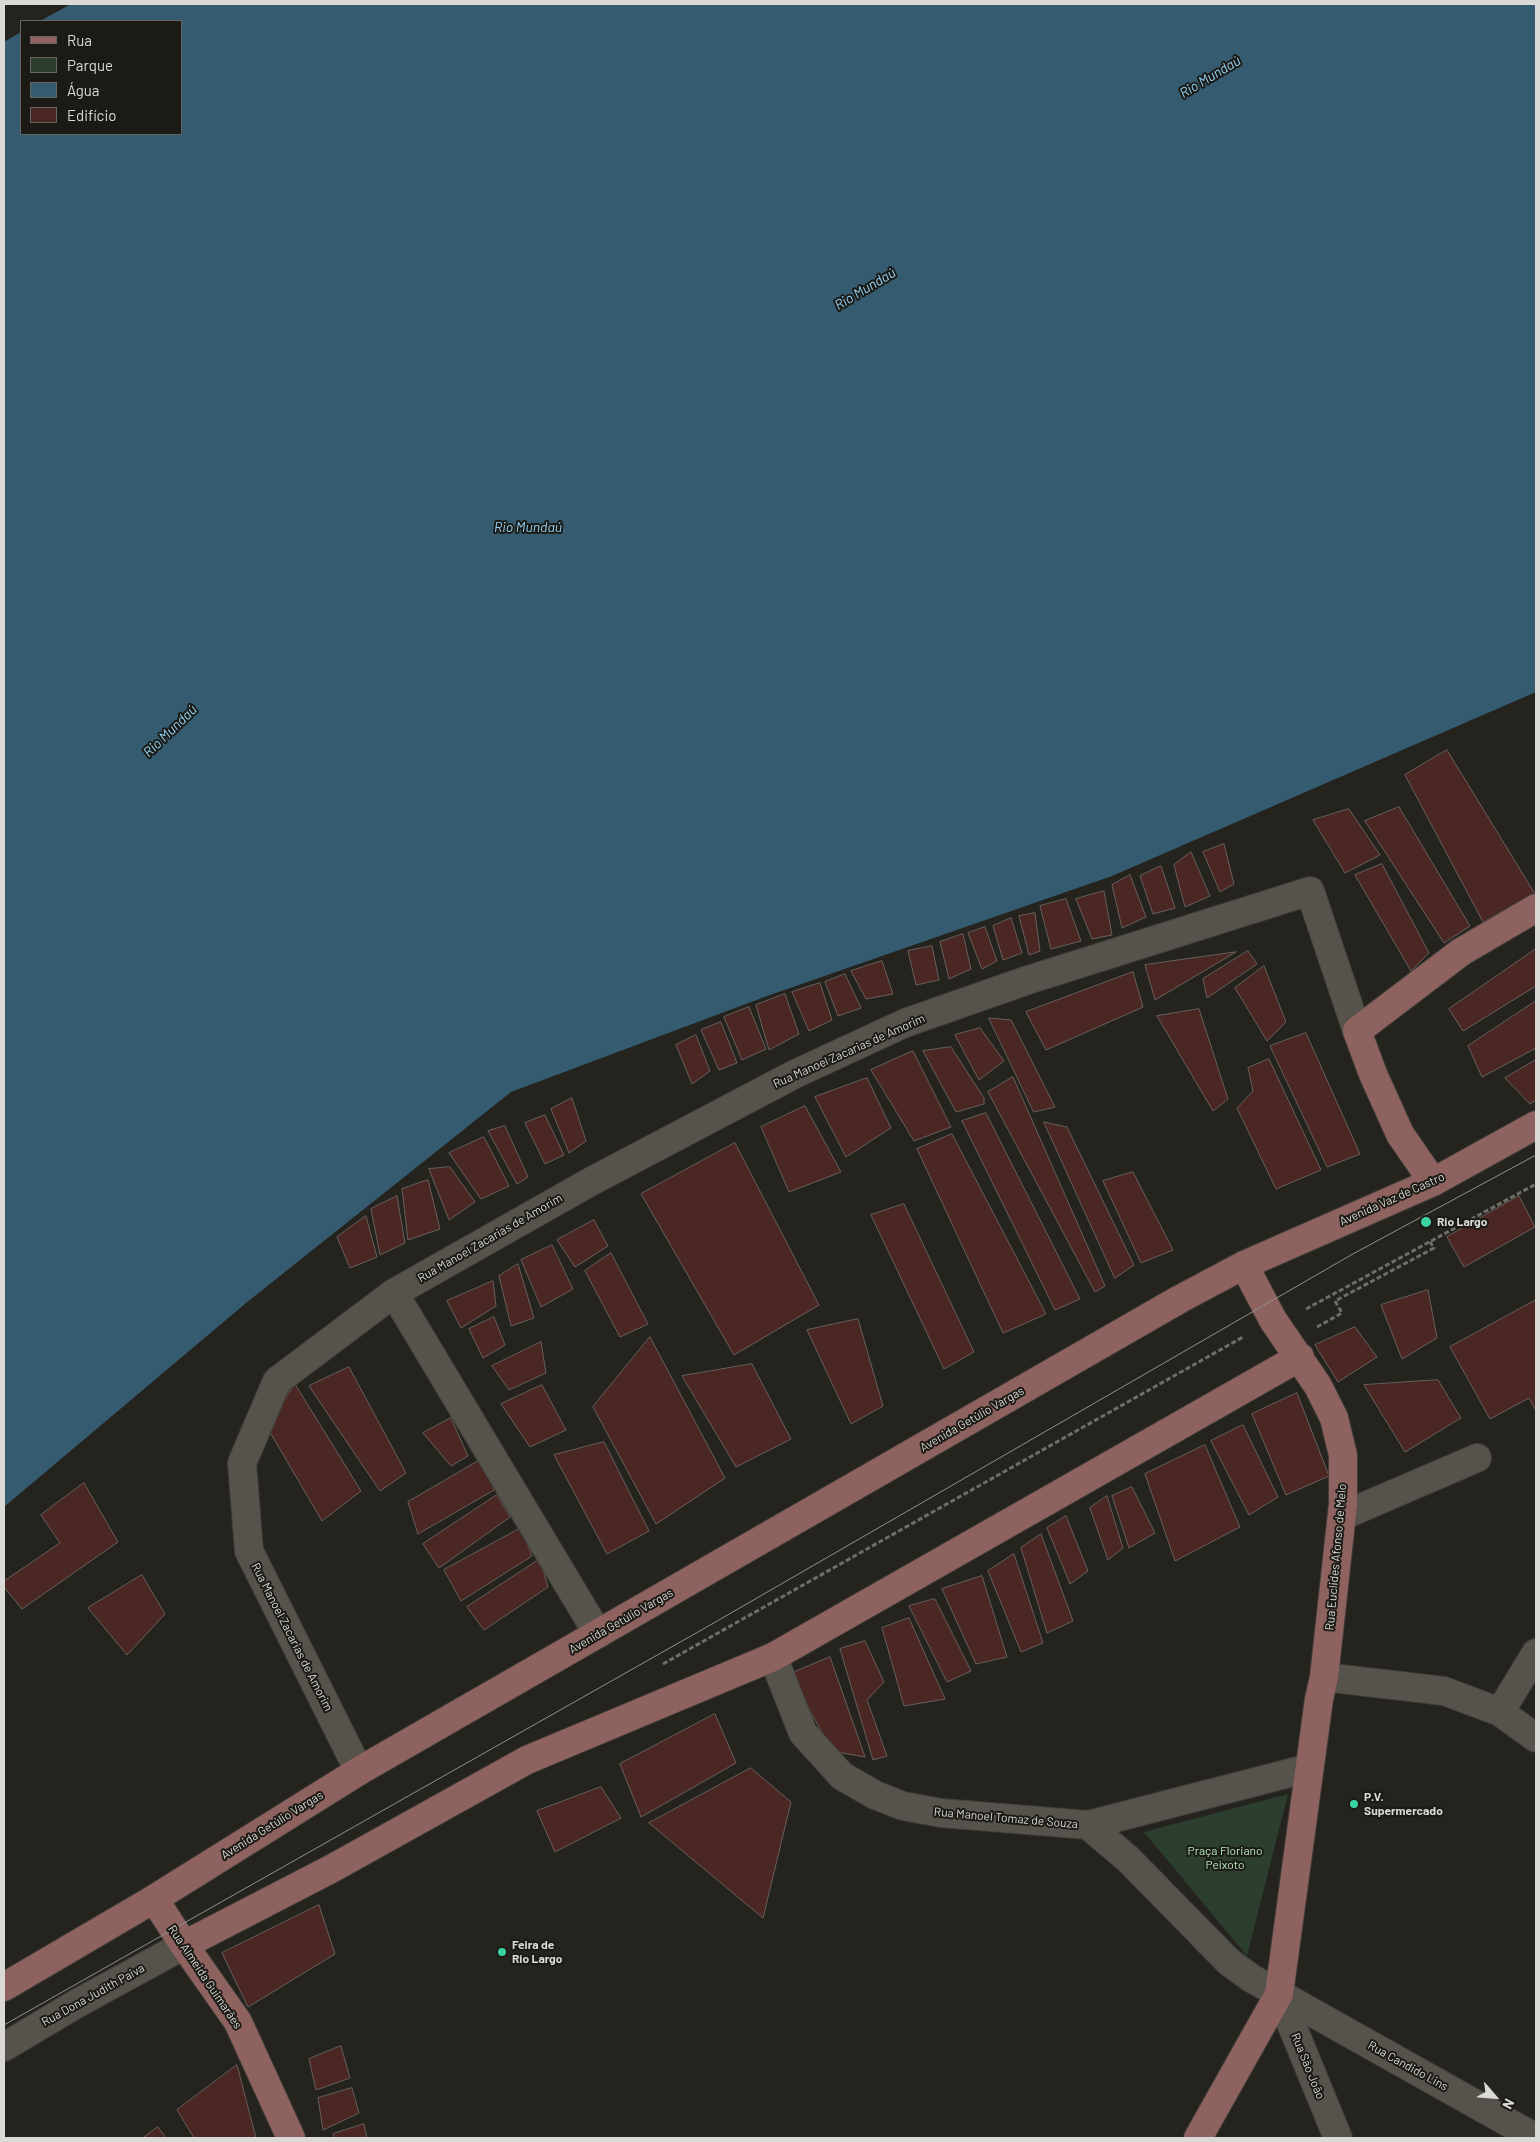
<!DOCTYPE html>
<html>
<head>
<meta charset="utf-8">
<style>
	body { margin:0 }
	#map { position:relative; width:1540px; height:2142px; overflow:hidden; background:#25231e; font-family:Barlow,sans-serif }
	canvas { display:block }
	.frame { position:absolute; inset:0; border:5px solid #dad9d5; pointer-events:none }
	.legend { position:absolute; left:20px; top:20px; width:162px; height:115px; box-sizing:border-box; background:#1c1a15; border:1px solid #686662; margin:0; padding:6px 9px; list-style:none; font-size:15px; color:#dad9d5 }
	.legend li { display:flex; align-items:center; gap:10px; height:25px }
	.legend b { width:25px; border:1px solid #686662 }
	.north { position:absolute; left:1470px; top:2072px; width:50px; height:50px; -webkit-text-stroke:4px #1c1a15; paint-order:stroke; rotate:117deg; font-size:14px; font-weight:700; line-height:20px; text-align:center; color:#dad9d5 }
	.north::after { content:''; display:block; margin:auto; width:18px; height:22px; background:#dad9d5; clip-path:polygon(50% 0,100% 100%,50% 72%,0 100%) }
</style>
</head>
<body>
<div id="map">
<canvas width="1540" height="2142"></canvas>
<div class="frame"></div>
<ul class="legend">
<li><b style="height:6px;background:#8e625e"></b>Rua</li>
<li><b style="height:14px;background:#2b3e2f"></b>Parque</li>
<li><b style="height:14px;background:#355b70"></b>Água</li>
<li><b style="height:14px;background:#4a2722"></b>Edifício</li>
</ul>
<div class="north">N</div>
</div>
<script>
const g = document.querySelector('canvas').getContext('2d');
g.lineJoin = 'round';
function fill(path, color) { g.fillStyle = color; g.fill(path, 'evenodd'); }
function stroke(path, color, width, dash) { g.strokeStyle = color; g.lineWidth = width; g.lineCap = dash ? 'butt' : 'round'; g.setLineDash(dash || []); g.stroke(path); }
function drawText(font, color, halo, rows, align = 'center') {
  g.font = font + ' Barlow,sans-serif'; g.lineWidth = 4; g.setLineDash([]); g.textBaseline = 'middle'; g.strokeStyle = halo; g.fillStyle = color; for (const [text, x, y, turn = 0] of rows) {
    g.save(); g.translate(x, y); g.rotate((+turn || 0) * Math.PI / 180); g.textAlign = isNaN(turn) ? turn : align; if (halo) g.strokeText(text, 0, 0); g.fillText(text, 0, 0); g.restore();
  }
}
fill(new Path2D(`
	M1288 1794 1247 1956 1144 1832Z`), '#2b3e2f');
fill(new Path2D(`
	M71 4H1536V692L1112 876 767 996 511 1092 246 1303 4 1507V42L21 32V134H181V21H40Z`), '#355b70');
const building = new Path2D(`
	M1447 750 1535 894 1483 922 1405 775Z
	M1399 807 1470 926 1444 943 1365 821Z
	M1349 809 1380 855 1345 873 1313 820Z
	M1224 844 1234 884 1220 892 1203 852Z
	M1191 852 1210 896 1185 907 1174 865Z
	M1382 864 1429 953 1411 971 1355 875Z
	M1161 866 1175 908 1153 914 1140 876Z
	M1130 875 1146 917 1122 928 1112 885Z
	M1104 891 1112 935 1092 939 1076 899Z
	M1066 899 1081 941 1051 949 1040 906Z
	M1035 913 1040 951 1029 955 1019 916Z
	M1011 918 1022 953 1003 960 993 926Z
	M985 927 997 961 982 969 968 933Z
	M963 934 971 969 949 979 940 942Z
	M932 946 939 980 916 985 908 951Z
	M1536 949V986L1463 1031 1449 1009Z
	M1248 951 1257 964 1207 998 1203 979Z
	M1236 952 1155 1000 1145 965Z
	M882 961 893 994 866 999 851 971Z
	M1264 966 1286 1022 1267 1041 1235 988Z
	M1133 972 1143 1007 1046 1050 1026 1012Z
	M845 974 861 1008 838 1016 825 982Z
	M820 983 832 1020 809 1031 792 992Z
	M785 994 799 1034 769 1050 756 1005Z
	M1536 1001V1048L1482 1077 1468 1046Z
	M749 1007 766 1049 742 1060 724 1017Z
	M1199 1009 1228 1099 1213 1111 1157 1016Z
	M989 1018 1011 1020 1055 1107 1034 1112Z
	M721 1022 737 1063 719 1070 701 1030Z
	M980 1028 1004 1061 979 1080 955 1035Z
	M1306 1033 1360 1154 1327 1167 1270 1046Z
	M696 1035 710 1071 692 1084 676 1045Z
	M951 1047 984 1098V1104L956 1112 923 1051Z
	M913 1051 951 1127 914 1141 871 1070Z
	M1269 1059 1321 1170 1276 1189 1237 1108 1253 1091 1248 1068Z
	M1536 1060V1100L1530 1104 1505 1078Z
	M1013 1077 1105 1286 1095 1292 988 1092Z
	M867 1078 891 1128 846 1157 815 1097Z
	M572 1098 586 1141 569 1153 551 1109Z
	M805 1106 841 1172 789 1192 761 1127Z
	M986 1113 1080 1299 1055 1310 962 1121Z
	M545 1115 564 1155 545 1164 525 1123Z
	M1044 1122 1067 1127 1134 1265 1115 1278Z
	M505 1126 528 1177 517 1184 488 1131Z
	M952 1134 1046 1314 1003 1333 917 1149Z
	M484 1137 509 1186 481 1199 449 1153Z
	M735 1143 819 1305 734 1355 641 1194Z
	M450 1167 475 1202 449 1220 429 1169Z
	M1133 1172 1173 1250 1141 1263 1103 1181Z
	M428 1180 440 1229 408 1240 402 1189Z
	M397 1196 405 1243 380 1255 371 1209Z
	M1519 1196 1535 1227 1464 1267 1447 1237Z
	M904 1204 974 1352 944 1369 871 1215Z
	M366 1216 377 1257 350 1268 337 1237Z
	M594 1220 608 1246 575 1267 557 1240Z
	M552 1245 573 1289 541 1307 521 1260Z
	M611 1253 648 1324 620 1337 585 1271Z
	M518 1264 534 1318 511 1326 499 1276Z
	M493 1281 496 1306 461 1328 447 1301Z
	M1428 1290 1437 1338 1402 1359 1381 1305Z
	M1536 1300V1411L1529 1398 1490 1419 1450 1347Z
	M494 1317 505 1345 483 1358 469 1329Z
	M858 1319 883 1406 851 1424 807 1330Z
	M1355 1327 1377 1357 1338 1382 1315 1345Z
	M650 1337 725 1478 656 1524 593 1407Z
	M541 1342 546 1373 509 1390 492 1366Z
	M752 1364 791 1439 736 1467 682 1376Z
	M349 1367 406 1473 380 1491 309 1386Z
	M1438 1380 1461 1418 1405 1452 1364 1385Z
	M295 1384 361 1491 322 1521 267 1427Z
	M542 1385 566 1430 530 1447 501 1404Z
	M1297 1393 1329 1476 1286 1495 1252 1414Z
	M451 1418 468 1456 451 1466 423 1433Z
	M1243 1425 1278 1497 1249 1515 1211 1441Z
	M604 1442 649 1531 607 1554 554 1455Z
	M1205 1445 1240 1527 1175 1561 1145 1474Z
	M482 1459 494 1490 418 1534 408 1502Z
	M84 1483 118 1542 22 1609 4 1587V1581L60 1543 41 1515Z
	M1132 1487 1155 1533 1129 1548 1112 1496Z
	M497 1495 510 1517 439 1568 423 1544Z
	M1107 1496 1123 1548 1108 1560 1090 1508Z
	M1066 1516 1088 1571 1070 1584 1047 1528Z
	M521 1528 532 1556 461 1601 444 1570Z
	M1041 1534 1073 1621 1047 1633 1021 1548Z
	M1014 1554 1043 1643 1021 1652 988 1571Z
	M540 1559 548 1587 484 1630 467 1607Z
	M142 1575 165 1614 127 1655 88 1608Z
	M982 1576 1007 1657 976 1664 942 1589Z
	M935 1599 971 1671 947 1682 909 1606Z
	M909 1618 945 1699 904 1706 882 1628Z
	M865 1641 884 1682 867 1700 887 1756 873 1760 840 1649Z
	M830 1657 865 1757 832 1751 790 1674Z
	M715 1714 736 1763 641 1817 620 1764Z
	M751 1768 791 1802 763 1918 649 1823Z
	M601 1787 621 1818 555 1852 537 1811Z
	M319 1905 335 1954 248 2007 222 1953Z
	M341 2046 350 2078 316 2090 309 2059Z
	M237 2065 256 2138H194L177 2110Z
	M352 2088 359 2113 323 2130 318 2098Z
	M364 2124 367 2138H334L333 2134Z
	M158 2127 166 2138H143Z`);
fill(building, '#4a2722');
stroke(building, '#68605e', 1);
const minor = new Path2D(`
	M394 1293 598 1634
	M1342 1516 1477 1458
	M773 1657 803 1733 842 1776 875 1795 903 1806 941 1813 1088 1825 1309 1768
	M1324 1677 1444 1691 1500 1712 1536 1738
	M1500 1712 1536 1653
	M359 1771 249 1551 242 1463 277 1381 394 1293 590 1182 795 1074 905 1023 1028 980 1310 891 1357 1031
	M1088 1825 1128 1859 1229 1962 1251 1978 1536 2138
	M1279 1994 1338 2138
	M4 2047 76 2004 184 1945`);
const major = new Path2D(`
	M1433 1182 1400 1134 1373 1074 1357 1031 1461 952 1536 908
	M154 1899 184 1945 238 2022 291 2138
	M184 1945 331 1869 527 1760 773 1657 1300 1357
	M4 1987 154 1899 359 1771 1180 1299 1244 1265 1433 1182 1536 1125
	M1198 2138 1279 1994 1319 1699 1324 1677 1343 1504V1455L1334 1418 1318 1386 1273 1320 1244 1265`);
stroke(minor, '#3f3d39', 30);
stroke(major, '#3f3d39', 30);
stroke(new Path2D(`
	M1306 1309 1536 1184
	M1317 1327 1342 1313 1335 1301 1434 1248 1430 1242
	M663 1664 1243 1337`), '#6f6d68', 3, [5, 2.5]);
stroke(minor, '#56534d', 28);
stroke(major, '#8e625e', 28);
stroke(new Path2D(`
	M4 2025 705 1628 1351 1255 1536 1155`), '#908f8a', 1);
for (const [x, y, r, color] of [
	[1426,1222,6,"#3ad4a4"],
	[1354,1804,5,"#3ad4a4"],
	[502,1952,5,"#3ad4a4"]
]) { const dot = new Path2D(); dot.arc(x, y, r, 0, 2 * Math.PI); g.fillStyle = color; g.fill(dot); stroke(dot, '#1c1a15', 2); }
drawText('12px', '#dad9d5', '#1c1a15', [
	["Rua Manoel Zacarias de Amorim",849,1051,-24],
	["Avenida Vaz de Castro",1392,1199,-24],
	["Rua Manoel Zacarias de Amorim",490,1238,-30],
	["Avenida Getúlio Vargas",972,1419,-30],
	["Rua Euclides Afonso de Melo",1336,1557,-85],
	["Avenida Getúlio Vargas",621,1621,-30],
	["Rua Manoel Zacarias de Amorim",292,1637,63],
	["Rua Manoel Tomaz de Souza",1006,1818,5],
	["Avenida Getúlio Vargas",272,1825,-32],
	["Rua Almeida Guimarães",205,1977,56],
	["Rua Dona Judith Paiva",93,1995,-29],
	["Rua São João",1308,2066,68],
	["Rua Candido Lins",1408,2066,29]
]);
drawText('bold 12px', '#dad9d5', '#1c1a15', [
	["Rio Largo",1437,1222],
	["P.V.",1364,1797],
	["Supermercado",1364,1811],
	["Feira de",512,1945],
	["Rio Largo",512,1959]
], 'left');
drawText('12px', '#b4ecbe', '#1c1a15', [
	["Praça Floriano",1225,1851],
	["Peixoto",1225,1865]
]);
drawText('italic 14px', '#8fd2f6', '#1c1a15', [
	["Rio Mundaú",1210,77,-31],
	["Rio Mundaú",865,289,-31],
	["Rio Mundaú",528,527],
	["Rio Mundaú",170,731,-44]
]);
</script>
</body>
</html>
